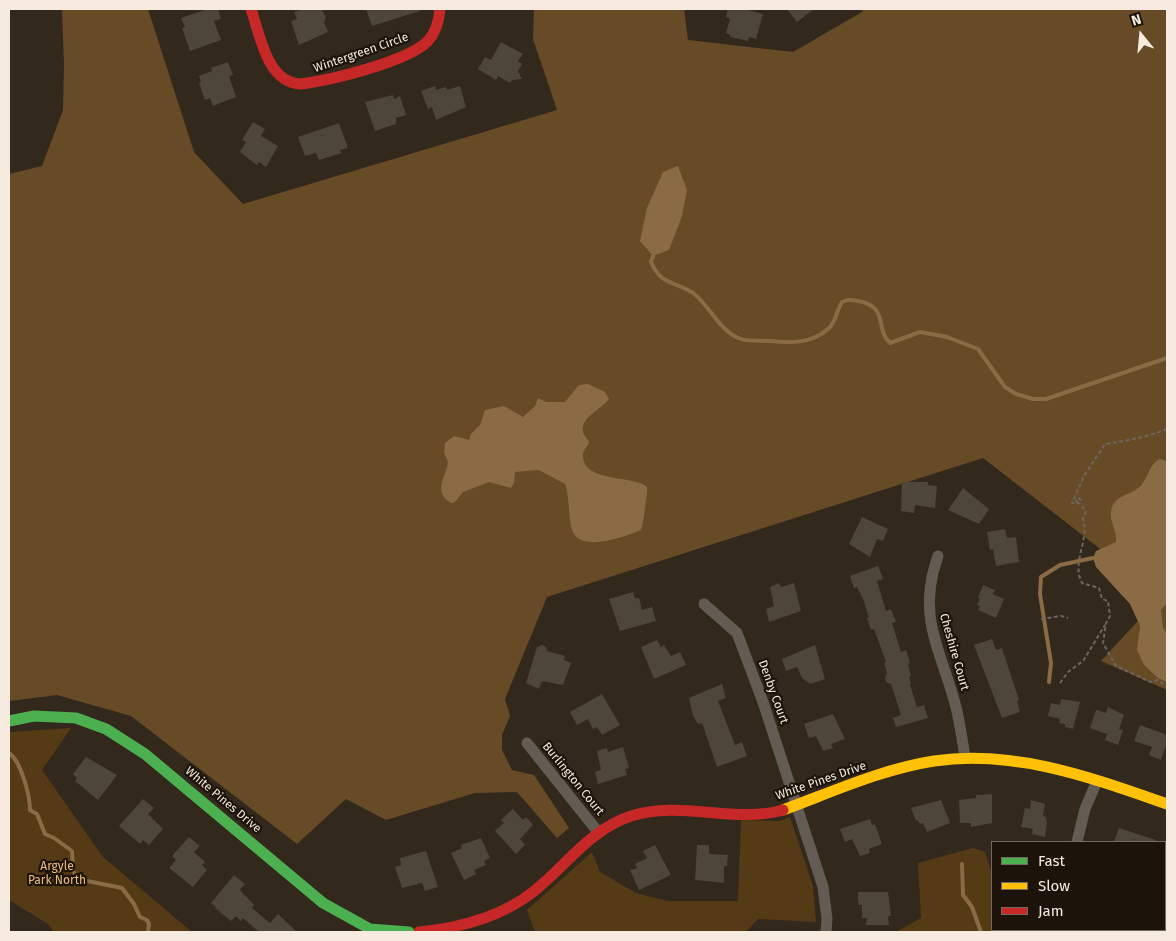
<!DOCTYPE html>
<html>
<head>
<meta charset="utf-8">
<style>
	body { margin:0 }
	#map { position:relative; width:1176px; height:941px; overflow:hidden; background:#32281c; font-family:"Fira Sans",sans-serif }
	canvas { display:block }
	.frame { position:absolute; inset:0; border:10px solid #f6ebde; pointer-events:none }
	.legend { position:absolute; left:991px; top:841px; width:175px; height:90px; box-sizing:border-box; background:#1c140a; border:1px solid #736a5f; margin:0; padding:6px 9px; list-style:none; font-size:15px; color:#f6ebde }
	.legend li { display:flex; align-items:center; gap:10px; height:25px }
	.legend b { width:25px; border:1px solid #736a5f }
	.north { position:absolute; left:1116px; top:10px; width:50px; height:50px; -webkit-text-stroke:4px #1c140a; paint-order:stroke; rotate:343deg; font-size:14px; font-weight:700; line-height:20px; text-align:center; color:#f6ebde }
	.north::after { content:''; display:block; margin:auto; width:18px; height:22px; background:#f6ebde; clip-path:polygon(50% 0,100% 100%,50% 72%,0 100%) }
</style>
</head>
<body>
<div id="map">
<canvas width="1176" height="941"></canvas>
<div class="frame"></div>
<ul class="legend">
<li><b style="height:6px;background:#4caf50"></b>Fast</li>
<li><b style="height:6px;background:#ffc107"></b>Slow</li>
<li><b style="height:6px;background:#c62828"></b>Jam</li>
</ul>
<div class="north">N</div>
</div>
<script>
const g = document.querySelector('canvas').getContext('2d');
g.lineJoin = 'round';
function fill(path, color) { g.fillStyle = color; g.fill(path, 'evenodd'); }
function stroke(path, color, width, dash) { g.strokeStyle = color; g.lineWidth = width; g.lineCap = dash ? 'butt' : 'round'; g.setLineDash(dash || []); g.stroke(path); }
function drawText(font, color, halo, rows, align = 'center') {
  g.font = font + ' "Fira Sans",sans-serif'; g.lineWidth = 4.5; g.setLineDash([]); g.textBaseline = 'middle'; g.strokeStyle = halo; g.fillStyle = color; for (const [text, x, y, turn = 0] of rows) {
    g.save(); g.translate(x, y); g.rotate((+turn || 0) * Math.PI / 180); g.textAlign = isNaN(turn) ? turn : align; if (halo) g.strokeText(text, 0, 0); g.fillText(text, 0, 0); g.restore();
  }
}
fill(new Path2D(`
	M71 728 42 770 103 857 192 932H54L48 924 9 900V732Z
	M790 817 813 886 816 922 758 919 746 932H535L527 910 592 852 600 872 636 893 668 901H738L741 820 780 821Z
	M973 848 985 852 992 874V930H1012V932H896L921 918 918 863Z`), '#553a16');
fill(new Path2D(`
	M62 9H148L194 152 243 204 557 110 533 39 534 9H684L688 40 793 52 862 12 863 9H1167V690L1101 661 1161 596 983 458 547 597 505 699 510 716 502 735V750L512 770 534 775 569 828 557 838 517 792 475 793 386 820 346 799 297 844 131 716 57 695 9 701V174L42 166 63 110 64 64Z`), '#674a26');
fill(new Path2D(`
	M678 166 687 190 682 216 669 250 653 256 640 241 647 208 663 172Z
	M588 384 605 392 609 399C602 409 580 417 583 432 584 436 588 438 589 443 587 447 582 452 583 457 585 483 635 475 647 487 648 490 643 525 641 530 626 536 580 554 572 530 568 516 570 498 565 484L539 470 515 472 514 483 511 488 489 482 463 492 454 503H451C432 491 446 478 448 462L444 453 445 443 454 436 469 440 471 434 480 425 485 410 504 406 523 417 535 406 538 398 546 402H565L579 385Z
	M1160 459 1167 461V603L1161 610 1163 628 1167 634V682L1158 678 1144 665 1137 650 1140 626 1130 604 1096 567 1093 558 1096 551 1116 542C1118 532 1109 522 1111 511 1114 496 1127 496 1137 489 1148 482 1148 464 1160 459Z`), '#8a6b45');
stroke(new Path2D(`
	M653 256 651 262C661 286 676 281 693 293 705 302 713 317 724 328 741 344 749 340 770 341 790 343 811 344 828 329 836 323 836 311 842 302 848 299 852 300 858 301 890 307 874 328 890 343L920 332 947 337 978 349 1005 387 1016 394 1033 399H1046L1167 358
	M1049 682 1051 663 1040 594 1041 577 1060 565 1093 558
	M9 753C21 761 30 796 30 810L37 814 45 834 54 838 72 851 73 870 77 879 122 888 134 904 140 917 147 920 149 924 148 932
	M962 864 963 895 972 907 981 932`), '#8a6b45', 4);
fill(new Path2D(`
	M208 9H218L221 19 214 21 221 40 190 51 182 28 185 27 181 18Z
	M304 9H321L326 17 324 22 328 32 299 45 291 21 297 19 294 12Z
	M366 9H420V11L372 26Z
	M728 9H744L763 14 756 39 749 37 748 41 730 37V35L726 33 730 19 726 17Z
	M787 9H814L797 22Z
	M501 42 523 54 518 61 522 64 518 71 522 79 512 80 510 83 498 76 496 80 478 69 485 57 491 60Z
	M228 62 233 75 229 76 236 97 213 106 210 98 205 100 199 83 201 82 199 76 212 71 211 68Z
	M435 86 436 90 446 87 447 90 460 86 466 107 436 120 432 107 428 109 421 91Z
	M393 95 394 99 400 96 406 115 396 118V124L375 131 365 102Z
	M253 122 265 129 261 136 278 146 266 167 259 162 257 165 240 152 246 142 242 140Z
	M339 123 348 148 340 150 342 153 319 160 316 153 305 156 298 137Z
	M902 482H928V485L937 486 935 508 915 505 914 513 901 511Z
	M963 488 989 509 979 524 948 510Z
	M862 517 888 529 883 541 877 539 870 557 849 544Z
	M1005 529 1007 538 1016 537 1019 562 996 566 993 549 990 550 987 532Z
	M878 566 883 579 877 581 886 611 891 609 896 622 892 623 901 652 906 650 910 663 908 664 911 676 909 677 911 684 910 685 917 707 924 705 928 718 896 727 893 718 901 715 891 684 886 682 885 678 887 673 884 663 886 662 874 629 871 630 867 618 869 617 863 599 857 587 854 588 850 576Z
	M779 583 781 587 794 583 801 611 769 622 766 609 774 606 770 587Z
	M983 585 995 590 993 594 1004 599 996 618 978 610 980 606 977 605 980 599 978 598Z
	M633 592 635 598H639L642 610 652 607 656 621 620 631 609 599Z
	M992 639 996 650 1002 648 1019 700 1017 701 1020 712 1002 718 974 645Z
	M657 640 661 647 664 645 671 656 680 652 686 665 654 679 641 647Z
	M542 645 546 647 547 651 565 656 564 660 571 663 563 685 542 681 539 689 526 683 537 647Z
	M815 645 825 679 810 684 802 678 797 667 786 671 782 659Z
	M722 684 726 698 718 701 735 745 742 742 747 756 717 767 702 723 698 724 693 716 689 698Z
	M602 694 620 725 602 735 597 727 593 729 588 719 577 725 570 712Z
	M1061 699 1080 702 1073 729 1065 727V724L1059 723 1060 719 1048 716 1051 703 1060 705Z
	M1108 707 1124 715 1119 729 1123 730 1118 745 1105 740 1107 734 1090 728 1096 710 1106 713Z
	M833 714 845 739 831 744 833 748 823 751 816 736 809 738 804 724Z
	M1140 725 1167 735V743L1161 760 1149 755 1152 747 1134 741Z
	M623 747 629 768 625 769 627 775 598 784 595 772 601 770 597 751 607 748 608 752Z
	M86 757 117 775 98 800 75 781 77 778 73 774Z
	M992 794V823L971 827V823H960L959 800 976 798V795Z
	M143 799 154 808 148 814 163 829 149 845 143 840 140 844 119 826Z
	M941 800 950 823 927 832 923 823 920 824 918 820 916 821 911 808Z
	M1031 800 1045 804 1043 816 1046 817 1047 823 1045 837 1032 834 1033 829 1021 827 1025 808 1030 809Z
	M513 809 523 820 526 817 533 825 520 839 525 845 516 854 495 831 504 823 501 820Z
	M870 819 872 825 875 824 882 844 869 849 870 853 860 856 852 839 845 842 840 829Z
	M1119 828 1156 840V842H1114Z
	M189 837 200 846 194 852 205 862 202 865 207 870 193 887 169 868 176 860 172 856Z
	M481 838 490 858 484 861 486 865 474 870 476 874 464 880 451 853 462 848 461 845Z
	M655 845 671 875 639 890 630 870 637 868 635 864 647 858 643 851Z
	M697 845H709V854L728 855 727 866H724V883L695 880Z
	M426 851 438 887 425 891 422 883 402 888 395 867 401 865 400 858Z
	M234 875 245 884 240 890 254 905 252 908 270 923 278 914 297 932H259L243 918 241 921 236 916 231 921 215 908 216 907 211 903Z
	M858 892H888L891 916H888L889 925H866L867 918H862V905H859L858 901Z`), '#4e453b');
stroke(new Path2D(`
	M1167 429C1147 437 1126 441 1105 444L1084 476 1072 503H1079L1086 511 1083 519C1090 539 1071 563 1082 583L1099 588 1102 599 1108 601 1110 616 1106 623 1103 643 1116 666 1151 682 1158 680 1167 687
	M1077 503 1076 499 1079 498 1081 501 1079 504
	M1041 619 1061 616 1068 618
	M1060 683 1068 672 1083 661 1105 625`), '#6d665f', 2, [4, 2.5]);
stroke(new Path2D(`
	M938 556C916 618 941 649 956 707 960 723 962 740 965 756
	M704 604 737 633 763 702 823 887 827 919 826 932
	M527 743 598 832
	M1077 842 1085 809 1097 781
	M1091 930 1092 932`), '#625c55', 11);
stroke(new Path2D(`
	M9 721 34 716 76 718 106 729 145 754 323 903 370 929 409 932`), '#4caf50', 11);
stroke(new Path2D(`
	M783 810C832 792 882 769 934 761 1015 749 1092 778 1167 804`), '#ffc107', 11);
stroke(new Path2D(`
	M251 9C260 35 267 83 301 84 331 80 407 62 428 41 436 32 439 21 440 9
	M419 932C459 928 500 918 533 892 566 866 589 830 631 816 681 800 735 824 783 810`), '#c62828', 11);
drawText('12px', '#f6ebde', '#1c140a', [
	["Wintergreen Circle",361,53,-19],
	["Cheshire Court",954,652,74],
	["Denby Court",773,692,70],
	["Burlington Court",573,779,51],
	["White Pines Drive",821,781,-19],
	["White Pines Drive",223,800,40]
]);
drawText('12px', '#f1bd7e', '#1c140a', [
	["Argyle",57,867],
	["Park North",57,881]
]);
</script>
</body>
</html>
